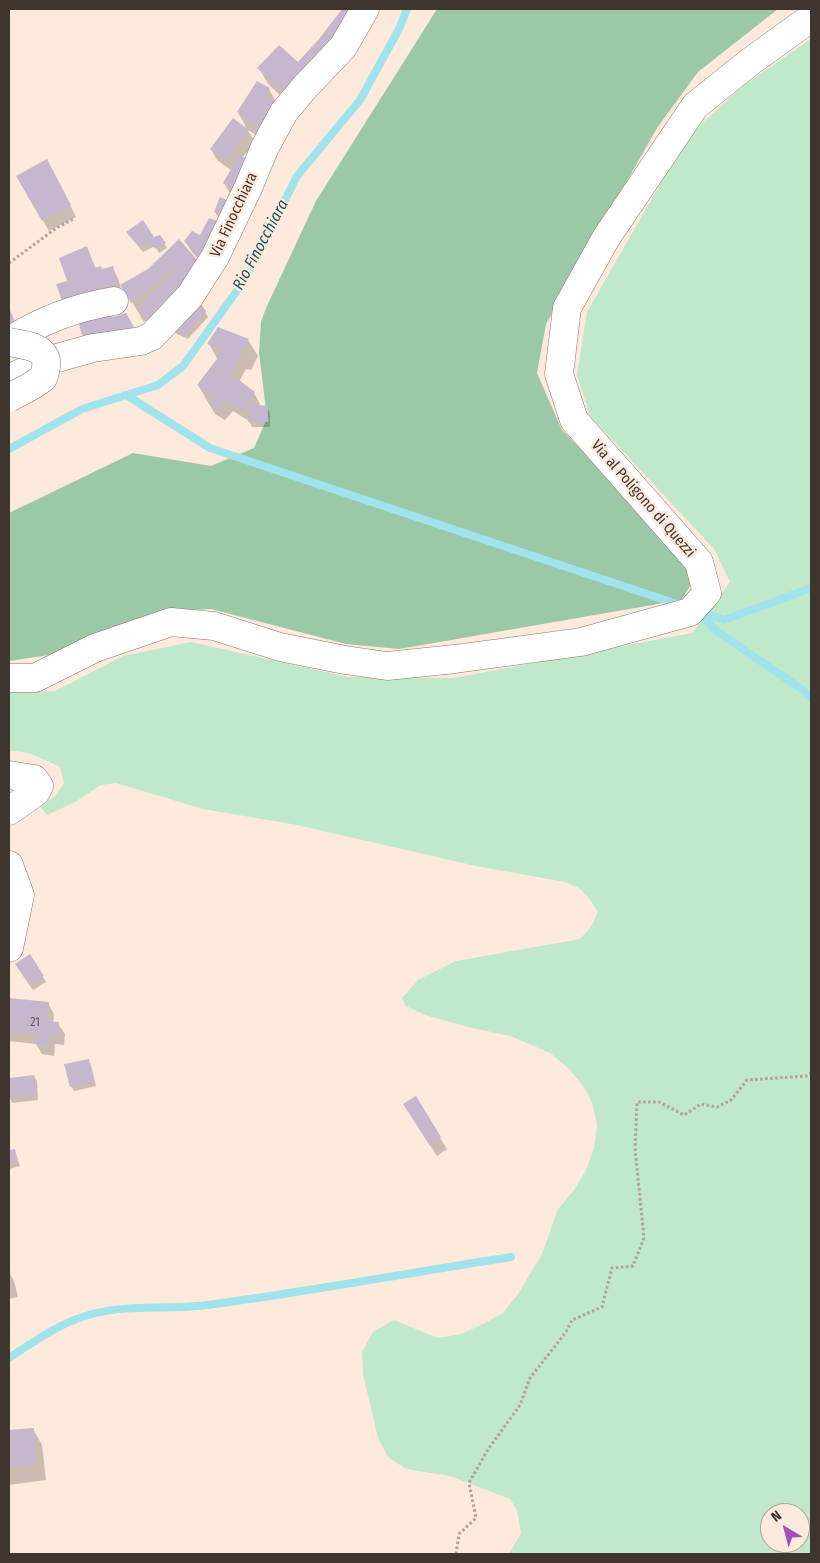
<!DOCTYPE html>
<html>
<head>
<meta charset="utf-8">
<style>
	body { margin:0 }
	#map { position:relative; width:820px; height:1563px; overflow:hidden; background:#feeadd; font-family:"Fira Sans Condensed",sans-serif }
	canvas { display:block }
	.frame { position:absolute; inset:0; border:10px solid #3f352f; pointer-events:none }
	.north { position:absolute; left:760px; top:1503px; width:50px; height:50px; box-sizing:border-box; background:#feeadd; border:1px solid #b2a297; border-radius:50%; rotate:323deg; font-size:14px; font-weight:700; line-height:20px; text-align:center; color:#3f352f }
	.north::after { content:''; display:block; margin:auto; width:18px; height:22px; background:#a64fbc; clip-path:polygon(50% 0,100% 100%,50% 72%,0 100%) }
</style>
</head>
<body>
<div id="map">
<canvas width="820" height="1563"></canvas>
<div class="frame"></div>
<div class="north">N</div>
</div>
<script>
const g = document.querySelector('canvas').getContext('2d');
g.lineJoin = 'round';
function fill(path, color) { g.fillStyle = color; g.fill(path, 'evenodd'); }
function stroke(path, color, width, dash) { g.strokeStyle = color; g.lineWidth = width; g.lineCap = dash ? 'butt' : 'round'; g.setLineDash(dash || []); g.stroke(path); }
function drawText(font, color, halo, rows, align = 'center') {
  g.font = font + ' "Fira Sans Condensed",sans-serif'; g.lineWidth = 5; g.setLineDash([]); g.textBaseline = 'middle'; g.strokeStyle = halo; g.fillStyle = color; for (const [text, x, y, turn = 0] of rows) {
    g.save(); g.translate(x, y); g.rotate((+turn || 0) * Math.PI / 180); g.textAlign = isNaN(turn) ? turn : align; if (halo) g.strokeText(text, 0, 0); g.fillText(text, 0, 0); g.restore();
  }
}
fill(new Path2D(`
	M811 39V1554H509L521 1533 517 1510 510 1499 450 1476 406 1469 388 1457 378 1438 363 1374 362 1352 373 1332 394 1320 438 1338 461 1334 483 1324 503 1313 518 1294 542 1254 558 1209 574 1190 586 1170 594 1148 597 1125 592 1102 582 1084 568 1068 550 1053 510 1036 468 1027 425 1015 406 1006 402 998 418 980 456 961 580 939 591 927 598 912 589 898 579 888 565 882 476 866 297 825 203 809 116 783 101 785 75 802 47 815 40 806 54 797 64 783 60 767C43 759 28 750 9 751V692L55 691 123 656 191 642 348 677 454 678 692 633 730 582 714 549 590 416 577 375 587 312 687 137 743 86ZM770 1513H800V1543H770Z`), '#c0e8ca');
fill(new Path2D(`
	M437 9H778L698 72 657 128 546 324 537 373 562 430 691 562 693 582 681 600 399 649 346 644 211 609 161 611 56 654 9 661V513L133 453 211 466 254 448 267 418 259 353 261 322 266 308 316 201Z`), '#9bc8a7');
fill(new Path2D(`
	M343 9H368L360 45 343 68 339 64 296 110 268 84 259 68 297 63 320 39Z
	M269 89 276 102 272 146 247 129 238 112Z
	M233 120 248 131 255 142 242 158 233 199 224 183 231 170 217 160 211 149Z
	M53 171 76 217 49 231 18 177Z
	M233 204 212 274 192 252 185 241 201 237 222 224 215 212Z
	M131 237 154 238 164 243 167 248 159 253 155 246 143 252Z
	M179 241 196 294 208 317 188 339 146 320 144 322 122 285 148 270Z
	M86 247 96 269 102 271 112 267 118 278 124 300 69 311 68 281Z
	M248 340 258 356 251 370 246 369 240 380 243 385 254 393 260 404 258 407H267L270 413V427H252L249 421 233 411 225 420 215 414 198 385 218 360 209 344Z
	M29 956 46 982 33 990 19 969Z
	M9 999 48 1003 54 1014 53 1023 58 1024 65 1034 64 1045 55 1044 54 1056 42 1054 36 1044 9 1041Z
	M88 1060 91 1065 96 1086 74 1091 71 1086Z
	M34 1076 37 1081 38 1100 12 1103 10 1098 9 1079Z
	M416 1098 447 1149 437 1156 411 1115Z
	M14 1150 20 1166 9 1169V1151Z
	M9 1272 14 1281 18 1297 9 1299Z
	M33 1429 42 1445 46 1480 9 1485V1432Z`), '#0003');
stroke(new Path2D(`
	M126 395 210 448 680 605
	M9 449 82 409 158 385 183 366 246 278 297 176 360 100 399 29 407 9
	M698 611 724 620 811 588
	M698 611 715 630 803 690 811 698
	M9 1358C35 1341 61 1322 92 1314 130 1304 169 1310 208 1305 309 1291 410 1273 511 1257`), '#a1e3ec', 8);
fill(new Path2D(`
	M342 9H362L286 95 257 68 279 45 298 62 319 39Z
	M257 81 270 88 266 95 278 102 262 131 237 112Z
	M233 118 249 130 226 161 210 149Z
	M239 155 251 161 236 191 223 183Z
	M47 159 71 205 42 221 16 176Z
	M220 197 233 203 227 218 214 212Z
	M209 218 227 224 205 265 184 241 192 231 200 235Z
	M143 220 154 237 160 235 166 243 155 249 151 241 139 247 126 232Z
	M179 239 199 262 176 305 148 324 138 308 176 268 174 266 164 276 131 303 120 285 148 269Z
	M87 246 95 268 101 266 102 269 113 266 119 289 109 293 107 285 62 301 56 284 67 281 59 258Z
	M196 298 206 311 185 335 168 327Z
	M110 306 113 317 126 313 134 327 119 335 84 342 76 314Z
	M9 308 17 326 9 330Z
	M218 327 249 339 230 374 255 392 243 411 226 401 219 410 208 403 213 397 197 385 217 359 221 349 207 344Z
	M250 404 268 406V422H248Z
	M30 954 44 976 30 986 15 964Z
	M9 998 49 1002 47 1021 59 1022 58 1035 49 1034 48 1045 34 1044 35 1034 9 1031Z
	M89 1059 94 1081 70 1087 64 1064Z
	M34 1075 36 1095 9 1098V1078Z
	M416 1096 441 1137 430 1146 403 1104Z
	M15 1149 18 1161 9 1163V1150Z
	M9 1272 13 1286 9 1287Z
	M34 1428 37 1464 9 1468V1430Z`), '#c6b7ce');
const minor = new Path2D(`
	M9 341C40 321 78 307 114 301
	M57 358 93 348 141 341 152 336 190 296 215 257 248 188 265 147 284 112 305 87 343 47 365 9
	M9 379 35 366
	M9 678H35L95 648 171 622 214 626 280 647 345 660 387 666 455 659 581 642 690 612 707 593 699 562 574 420 559 374 567 308 606 238 695 106 751 61 811 18
	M9 775 34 779 39 786 36 792 9 811
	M9 865 20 895 9 948`);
stroke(minor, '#8c7567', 29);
stroke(new Path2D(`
	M9 263 55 229 75 218
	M456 1554 459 1534 476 1518 469 1483 487 1451 520 1405 530 1378 566 1332 572 1320 602 1307 612 1268 633 1266 644 1238 635 1148 637 1102H659L684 1115 701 1104 717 1107 731 1100 747 1080 806 1076 811 1073`), '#b1a197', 3, [2.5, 2.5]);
stroke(minor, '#fff', 28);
const minorBridge = new Path2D(`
	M9 342C31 346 55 348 43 378L33 385 9 398`);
stroke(minorBridge, '#8c7567', 29, []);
stroke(minorBridge, '#fff', 28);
drawText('12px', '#615657', null, [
	["21",35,1023]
]);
drawText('15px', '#3f352f', '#feeadd', [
	["Via Finocchiara",234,215,-65],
	["Via al Poligono di Quezzi",643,499,49]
]);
drawText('italic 16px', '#1c545b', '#feeadd', [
	["Rio Finocchiara",261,245,-62]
]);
</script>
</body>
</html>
